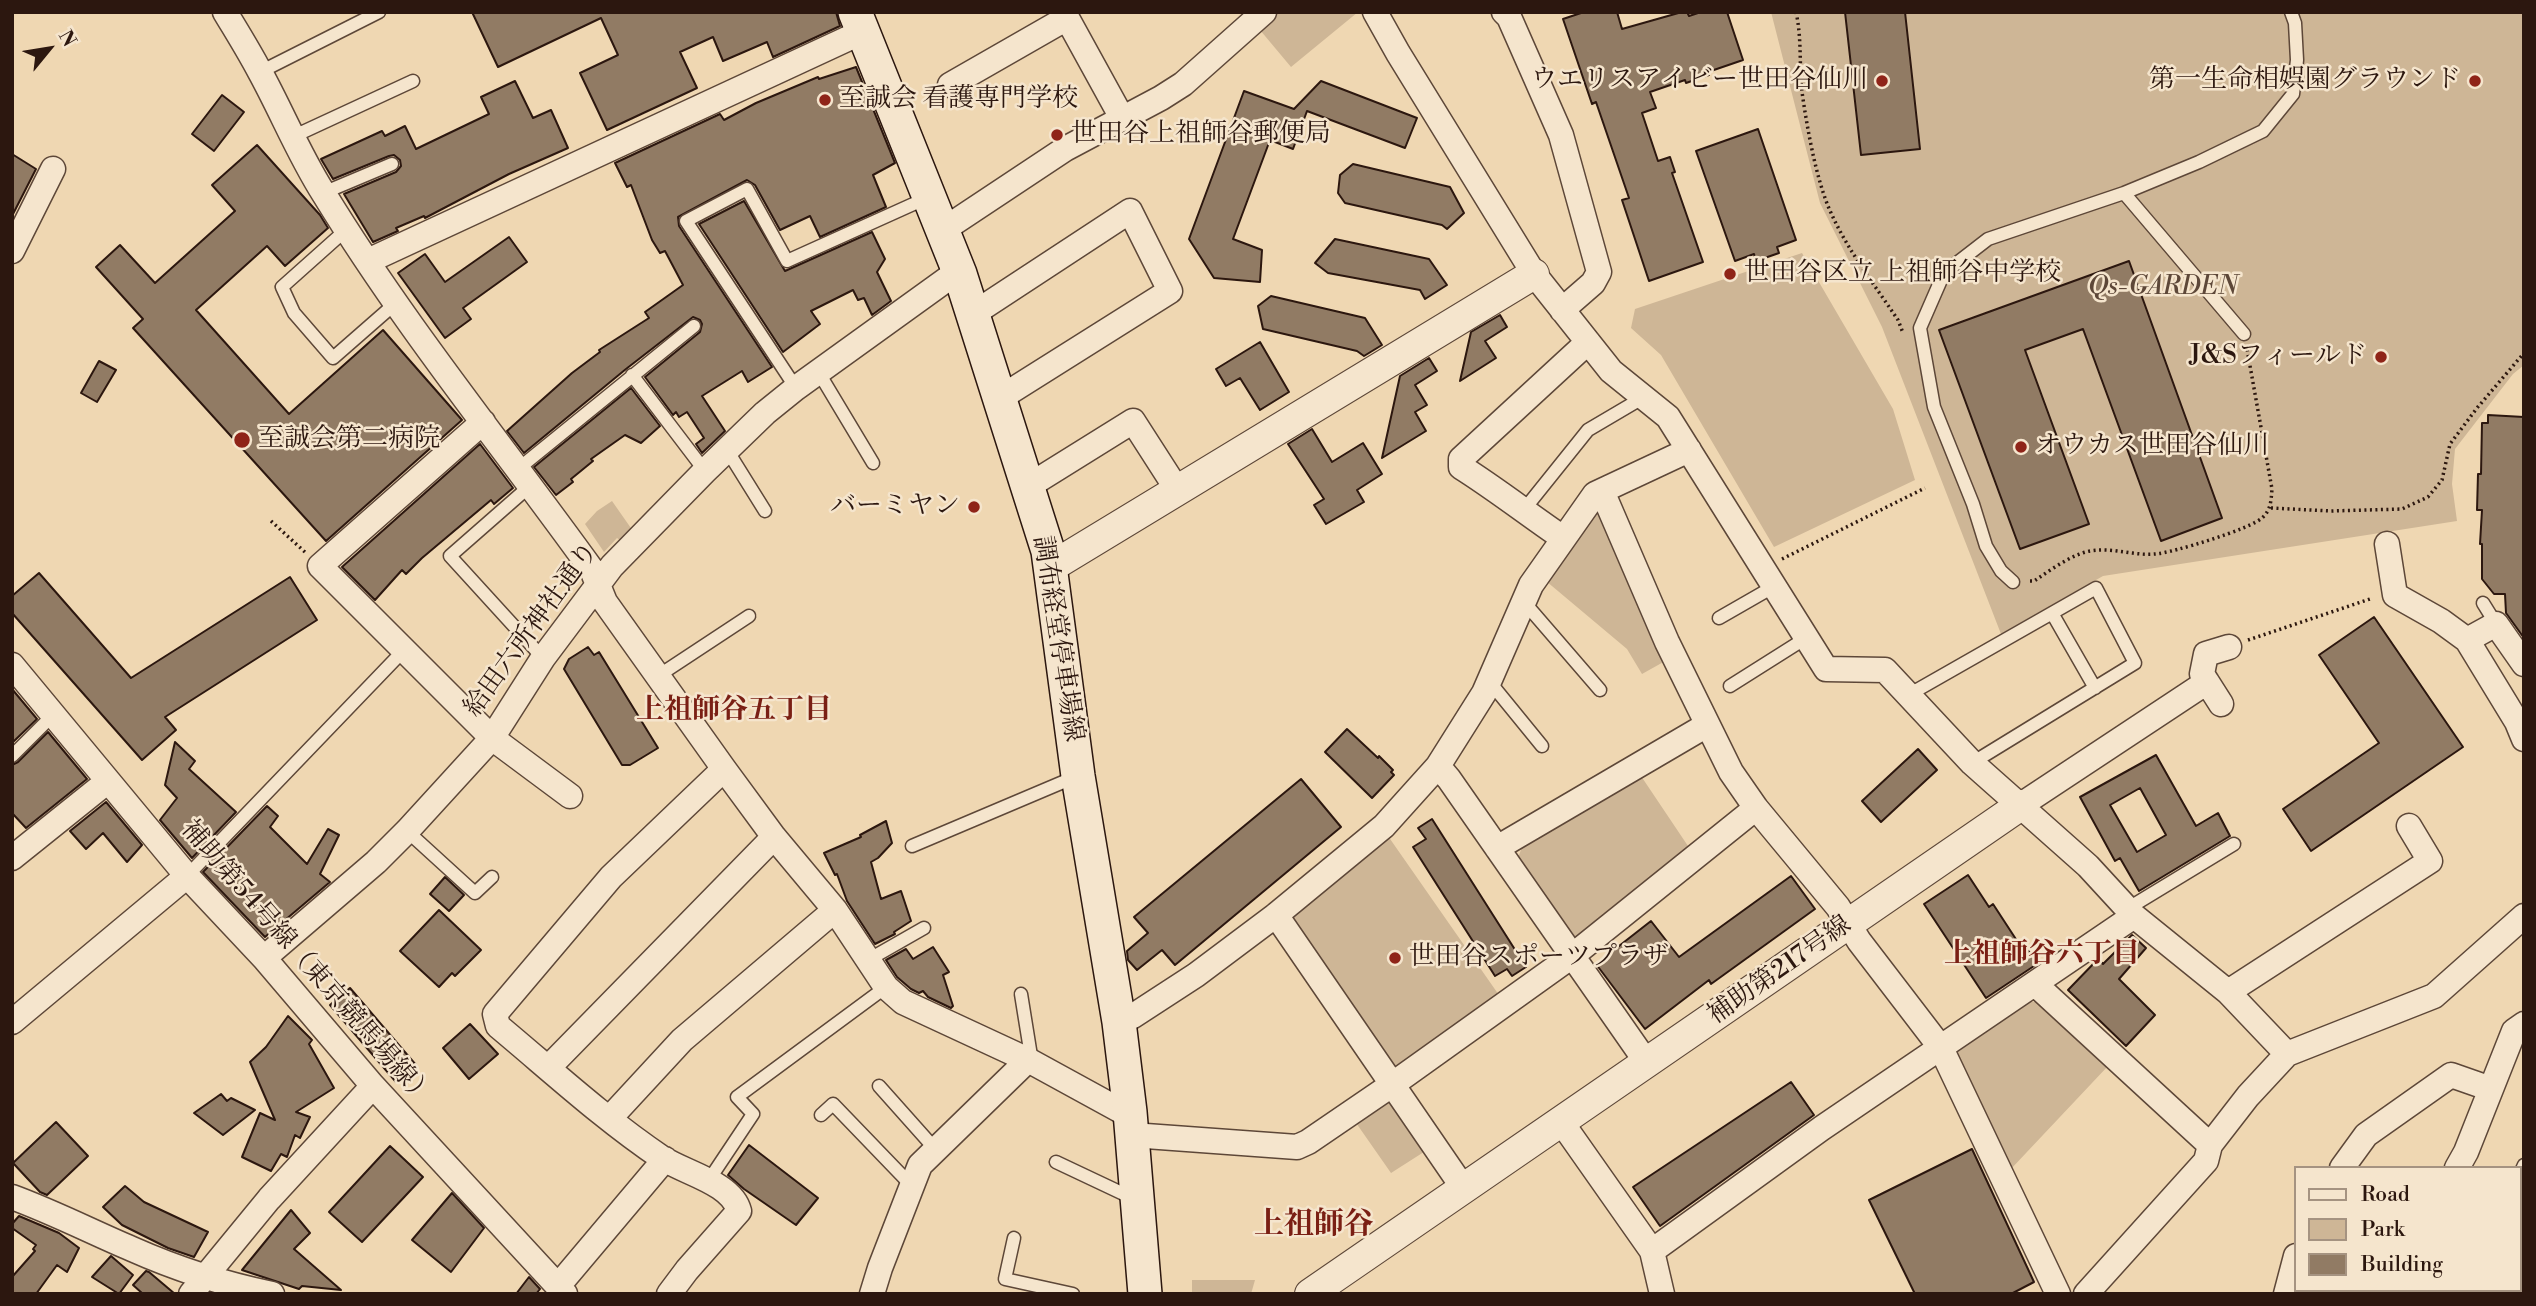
<!DOCTYPE html>
<html>
<head>
<meta charset="utf-8">
<style>
	body { margin:0 }
	#map { position:relative; width:2536px; height:1306px; overflow:hidden; background:#efd7b2; font-family:"Libre Bodoni",serif }
	canvas { display:block }
	.frame { position:absolute; inset:0; border:14px solid #2c170f; pointer-events:none }
	.legend { position:absolute; left:2294px; top:1166px; width:228px; height:126px; box-sizing:border-box; background:#f5e5cd; border:2px solid #a59381; margin:0; padding:9px 12px; list-style:none; font-size:21px; color:#2c170f }
	.legend li { display:flex; align-items:center; gap:14px; height:35px }
	.legend b { width:35px; border:2px solid #a59381 }
	.north { position:absolute; left:14px; top:14px; width:70px; height:70px; -webkit-text-stroke:5px #f5e5cd; paint-order:stroke; rotate:60deg; font-size:19px; font-weight:700; line-height:28px; text-align:center; color:#2c170f }
	.north::after { content:''; display:block; margin:auto; width:24px; height:32px; background:#2c170f; clip-path:polygon(50% 0,100% 100%,50% 72%,0 100%) }
</style>
</head>
<body>
<div id="map">
<canvas width="2536" height="1306"></canvas>
<div class="frame"></div>
<ul class="legend">
<li><b style="height:9px;background:#f5e5cd"></b>Road</li>
<li><b style="height:19px;background:#ceb696"></b>Park</li>
<li><b style="height:19px;background:#917b64"></b>Building</li>
</ul>
<div class="north">N</div>
</div>
<script>
const g = document.querySelector('canvas').getContext('2d');
g.lineJoin = 'round';
function fill(path, color) { g.fillStyle = color; g.fill(path, 'evenodd'); }
function stroke(path, color, width, dash) { g.strokeStyle = color; g.lineWidth = width; g.lineCap = dash ? 'butt' : 'round'; g.setLineDash(dash || []); g.stroke(path); }
function drawText(font, color, halo, rows, align = 'center') {
  g.font = font + ' "Libre Bodoni","Noto Serif JP",serif'; g.lineWidth = 5; g.setLineDash([]); g.textBaseline = 'middle'; g.strokeStyle = halo; g.fillStyle = color; for (const [text, x, y, turn = 0] of rows) {
    g.save(); g.translate(x, y); g.rotate((+turn || 0) * Math.PI / 180); g.textAlign = isNaN(turn) ? turn : align; if (halo) g.strokeText(text, 0, 0); g.fillText(text, 0, 0); g.restore();
  }
}
fill(new Path2D(`
	M1278 12H1358L1291 67 1260 30Z
	M1771 12H2524V365L2513 374 2455 449 2452 484 2457 521 2103 576 2001 634 1882 327 1820 203Z
	M1802 253 1893 409 1915 480 1774 547 1661 355 1631 328 1635 309Z
	M612 501 633 531 622 542 617 538 604 552 585 524 597 511Z
	M1599 503 1667 660 1642 674 1627 649 1546 581Z
	M1641 776 1690 849 1577 937H1568L1518 858 1522 847Z
	M1388 836 1501 998 1398 1073 1288 918Z
	M2027 1002H2041L2108 1066 2010 1170 1956 1056 1959 1049Z
	M1385 1100 1393 1102 1427 1150 1391 1173 1354 1120Z
	M1192 1280H1255L1251 1294H1170L1192 1292Z`), '#ceb696');
stroke(new Path2D(`
	M2520 1235 2524 1228
	M2482 1294 2485 1290`), '#ad967b', 37);
const building = new Path2D(`
	M472 12H836L840 26 773 57 767 42 723 61 713 37 680 52 697 88 607 130 580 73 618 55 601 18 498 67Z
	M1584 12H1617L1622 29 1682 12H1687L1689 16 1701 12H1727L1743 60 1708 72 1709 75 1686 83 1685 80 1650 92 1656 108 1642 113 1658 161 1670 157 1675 172 1672 173 1703 262 1649 281 1622 200 1629 198 1596 102 1592 104 1563 19Z
	M1845 12H1905L1920 149 1861 155Z
	M856 67 895 163 873 175 886 207 820 237 810 216 780 230 755 185 747 180 678 217 679 226 772 367 748 382 742 371 702 396 725 431 702 453 696 444 704 438 687 412 679 417 676 412 673 415 645 377 700 332 702 324 700 320 693 317 626 369 524 453 507 431 572 373 600 352 599 350 649 318 645 312 683 285 665 251 660 253 652 240 631 185 627 187 615 163 720 114 724 120 756 103 818 77 819 79Z
	M515 81 533 118 551 110 568 148 509 174 425 218 424 216 396 228 398 231 373 242 344 194 396 172 401 166 400 160 394 155 389 156 333 179 321 159 382 131 385 136 405 126 416 149 489 114 481 97Z
	M1321 81 1417 118 1405 148 1307 111 1293 149 1270 140 1233 239 1262 250 1260 282 1214 278 1189 239 1244 91 1294 109Z
	M222 95 244 112 214 151 192 134Z
	M1758 129 1796 240 1777 247 1779 253 1756 261 1754 254 1735 261 1696 151Z
	M257 145 320 215 328 228 285 266 267 246 196 310 289 414 383 330 462 420 326 541 133 328 143 319 96 267 120 245 155 283 235 211 212 185Z
	M12 154 36 169 12 216Z
	M1353 164 1450 187 1464 213 1447 229 1442 225 1345 203 1338 193 1340 175Z
	M744 201 785 271 872 232 885 259 877 272 891 301 872 315 864 298 858 300 853 290 811 311 820 324 783 352 699 224Z
	M509 237 527 262 463 308 471 319 445 338 398 273 425 254 445 282Z
	M1335 239 1429 259 1447 285 1425 299 1420 290 1328 273 1315 263Z
	M2129 261 2222 518 2161 541 2083 329 2025 350 2089 524 2020 549 1939 330Z
	M1271 296 1365 318 1382 345 1364 356 1357 351 1263 329 1258 306Z
	M1500 315 1507 327 1485 341 1496 358 1460 381 1471 332Z
	M1260 342 1289 392 1260 410 1240 378 1226 386 1216 369Z
	M1429 358 1437 371 1415 385 1427 405 1415 412 1426 431 1382 458 1400 376Z
	M99 361 116 370 97 402 81 393Z
	M631 388 660 426 641 443 625 435 591 459 593 461 571 479 573 482 556 495 534 467Z
	M2488 415 2524 417V638L2506 613 2505 594H2494L2482 579V544H2480L2482 510H2477L2478 474H2481L2482 423H2488Z
	M1312 429 1332 462 1363 443 1382 474 1357 490 1364 502 1326 524 1314 505 1324 499 1288 444Z
	M480 444 513 488 494 504 491 500 422 558 406 574 402 570 375 600 342 567Z
	M39 573 131 678 290 577 317 620 165 717 176 730 142 760 12 613V596Z
	M2374 617 2463 747 2311 851 2283 809 2379 743 2319 655Z
	M588 647 594 655 599 652 658 748 630 765H622L564 669 569 659Z
	M12 689 37 719 12 743Z
	M1347 729 1378 758 1379 756 1393 770 1391 772 1394 775 1372 798 1325 752Z
	M48 732 87 779 26 828 12 813V765L18 762Z
	M175 742 195 761 189 769 236 812 192 858 160 820 177 798 165 785Z
	M1918 749 1937 770 1881 822 1862 801Z
	M2156 755 2196 826 2218 813 2230 836 2139 891 2120 858 2115 861 2080 797ZM2140 788 2166 835 2137 852 2110 805Z
	M1301 779 1341 827 1175 965 1162 950 1137 970 1128 960 1127 951 1148 933 1134 917Z
	M106 802 142 845 127 862 103 833 86 849 70 831Z
	M267 806 278 816 270 827 307 864 328 829 339 835 320 874 330 882 265 937 203 872Z
	M1432 819 1526 967 1512 976 1507 969 1495 976 1413 847 1426 839 1418 828Z
	M886 821 892 843 878 858 871 862 881 899 901 891 911 921 894 932 895 934 875 944 847 901 837 874 835 875 824 853 861 837 860 835Z
	M1968 875 1989 907 1993 904 2023 950 2027 948 2037 964 1986 998 1924 904Z
	M1791 876 1815 909 1711 984 1709 980 1645 1029 1596 964 1651 921 1679 957Z
	M445 877 464 895 449 911 430 894Z
	M439 910 481 950 455 976 452 973 439 987 400 951Z
	M2132 935 2146 948 2119 979 2155 1015 2126 1046 2068 990 2098 959 2103 964Z
	M933 947 949 972 943 975 953 1006 951 1008 928 997 923 991 919 993 911 989 897 977 886 960 906 949 913 959Z
	M350 988 416 1065 396 1082 330 1005Z
	M288 1016 312 1040 309 1044 334 1088 296 1112 310 1117 300 1138 295 1135 287 1157 281 1154 271 1171 242 1157 260 1113 275 1120 250 1062 266 1047Z
	M470 1024 498 1054 469 1079 443 1048Z
	M1791 1082 1814 1115 1660 1226 1633 1187Z
	M221 1094 227 1101 231 1098 255 1110 223 1135 194 1113Z
	M56 1122 88 1156 47 1195 40 1192 13 1163Z
	M749 1145 818 1198 796 1225 744 1189 728 1175Z
	M390 1146 423 1177 362 1242 329 1212Z
	M1972 1149 2034 1282 2011 1294H1915L1869 1200Z
	M125 1186 144 1202 208 1232 194 1257 168 1248 122 1225 103 1207Z
	M452 1193 484 1228 451 1272 412 1240Z
	M291 1210 310 1233 294 1249 341 1290 302 1286 299 1289 242 1270Z
	M19 1216 59 1233 79 1248 67 1272 57 1265 36 1294H12V1277L35 1251 33 1249 36 1245 12 1228V1224Z
	M111 1256 133 1275 119 1294 92 1277Z
	M146 1271 149 1272 175 1294H143L133 1285Z
	M529 1277 540 1289 536 1294H516Z`);
fill(building, '#917b64');
stroke(building, '#2c170f', 2);
const service = new Path2D(`
	M260 72 379 12
	M292 137 413 81
	M323 193 392 164
	M2124 193 2244 334
	M347 229 282 287 294 313 333 358 397 302
	M819 373 873 463
	M632 375 705 471
	M796 388 686 221 747 189 787 261 929 197
	M727 450 765 511
	M518 469 694 326
	M531 485 450 556 543 658
	M1523 511 1588 430 1644 397
	M2013 582 2001 571 1986 546 1973 504 1934 407 1920 328 1944 273 1988 239 2124 193 2199 162 2263 131 2293 94 2297 60 2295 23 2291 12
	M1524 602 1600 690
	M2483 603 2496 624
	M2052 613 2095 688
	M1719 618 1773 587
	M658 676 749 616
	M1489 681 1542 746
	M1730 686 1806 638
	M1910 694 2096 588 2135 663 1972 763
	M12 756 52 716
	M407 831 475 893 492 877
	M912 846 1075 777
	M187 876 405 649
	M2127 909 2234 844
	M868 960 924 928
	M1021 994 1031 1056 1028 1060
	M879 1086 936 1150
	M821 1115 833 1104 912 1186
	M1056 1162 1128 1196 1133 1195
	M2520 1174 2524 1165
	M709 1180 753 1114 737 1097 886 987
	M1014 1238 1005 1279 1073 1294
	M2445 1294 2447 1290`);
const minor = new Path2D(`
	M225 12C237 32 249 51 260 72 282 112 299 155 324 194 404 325 502 445 592 570L605 602 724 769 774 837 835 910 886 987 903 1002 1028 1060 1123 1112H1130
	M1375 12 1398 53 1534 274 1611 371 1668 417 1826 669 1885 670 1972 763 2088 866 2134 916 2228 992 2287 1054
	M1504 12 1509 17 1561 135 1599 272 1593 283 1562 310
	M950 85 1067 18 1122 118
	M943 230 1065 149 1161 98 1183 84 1264 12
	M12 251 53 169
	M368 261 862 32
	M973 314 1130 211 1170 291 1000 398
	M483 422 320 566 492 738 570 796
	M1027 487 1133 421 1178 491
	M1602 491 1667 642 1731 772 1756 808 1838 907 1859 941 1941 1048 2058 1294
	M1563 538C1529 515 1496 489 1461 467V459L1588 342
	M2387 544 2395 595 2441 621 2467 640 2517 722 2524 739
	M2467 640 2496 624 2524 664
	M12 665 187 876 264 958 373 1086 565 1294
	M2207 682 2221 704
	M1438 766 1449 779 1647 1063
	M2021 805 2207 682 2202 674 2206 654 2229 647
	M1497 848 1707 725
	M12 858 108 781
	M1276 915 1464 1189
	M264 958 376 862 407 831 492 738 543 658 612 566 705 471 765 413 796 388 950 277 960 274
	M2035 984 2210 1145
	M2228 992 2430 861 2409 826
	M12 1022 187 876
	M1119 1022 1133 1016 1196 975 1276 915 1384 826 1438 766 1484 693 1531 585 1595 494 1689 450
	M548 1068 774 837
	M609 1119 682 1040 835 910
	M1562 1123 1652 1251 1662 1294
	M1132 1135 1297 1147 1308 1142 1393 1084 1572 956 1756 808
	M2342 1168 2366 1135 2451 1075 2491 1089
	M2457 1168 2466 1152 2514 1031 2524 1024
	M12 1197C53 1212 92 1232 132 1249 177 1269 224 1284 272 1294
	M1652 1251 1822 1128 2134 916
	M558 1286 665 1159
	M191 1294 269 1199 373 1086
	M669 1294 687 1270 739 1211C732 1183 685 1173 662 1158 604 1119 552 1071 498 1026L495 1014 611 877 724 769
	M872 1294 880 1268 920 1165 1028 1060
	M2086 1294 2206 1161 2210 1145 2248 1096 2287 1054 2434 996 2524 916
	M2286 1294 2296 1256
	M2365 1294 2369 1290`);
const tertiary = new Path2D(`
	M1051 567 1534 274
	M1310 1294 2021 805`);
const secondary = new Path2D(`
	M855 12 960 274 1048 551 1078 776 1119 1022 1130 1112 1145 1294`);
stroke(service, '#5d4738', 15);
stroke(minor, '#5d4738', 27);
stroke(tertiary, '#5d4738', 32);
stroke(secondary, '#2c170f', 36);
stroke(new Path2D(`
	M1796 12C1802 39 1799 65 1802 92 1807 127 1815 173 1828 206 1845 247 1874 284 1898 320L1903 333
	M2271 508 2331 511 2402 509 2428 497 2442 480 2450 444 2477 408 2524 353
	M271 521 306 553
	M1782 559 1925 488
	M2030 581H2034C2051 570 2070 555 2090 551 2113 547 2133 556 2155 554 2172 553 2250 529 2262 518 2271 510 2271 501 2272 489L2247 349
	M2248 640 2373 598`), '#2c170f', 3.5, [2, 3.5]);
stroke(service, '#f5e5cd', 12);
stroke(minor, '#f5e5cd', 24);
stroke(tertiary, '#f5e5cd', 30);
stroke(secondary, '#f5e5cd', 33);
for (const [x, y, r, color] of [
	[1882,81,7,"#8f2418"],
	[2475,81,7,"#8f2418"],
	[825,100,7,"#8f2418"],
	[1057,135,7,"#8f2418"],
	[1730,274,7,"#8f2418"],
	[2381,357,7,"#8f2418"],
	[242,440,9,"#8f2418"],
	[2021,447,7,"#8f2418"],
	[974,507,7,"#8f2418"],
	[1395,958,7,"#8f2418"]
]) { const dot = new Path2D(); dot.arc(x, y, r, 0, 2 * Math.PI); g.fillStyle = color; g.fill(dot); stroke(dot, '#f5e5cd', 2.5); }
drawText('26px', '#2c170f', '#f5e5cd', [
	["ウエリスアイビー世田谷仙川",1868,81,"right"],
	["第一生命相娯園グラウンド",2461,81,"right"],
	["至誠会 看護専門学校",839,100],
	["世田谷上祖師谷郵便局",1071,135],
	["世田谷区立 上祖師谷中学校",1744,274],
	["J&Sフィールド",2367,357,"right"],
	["至誠会第二病院",258,440],
	["オウカス世田谷仙川",2035,447],
	["バーミヤン",960,507,"right"],
	["世田谷スポーツプラザ",1409,958]
], 'left');
drawText('italic 26px', '#5d4738', '#f5e5cd', [
	["Qs-GARDEN",2163,288]
]);
drawText('26px', '#2c170f', '#f5e5cd', [
	["給田六所神社通り",532,630,-54],
	["調布経堂停車場線",1057,639,81],
	["補助第54号線（東京競馬場線）",306,964,49],
	["補助第217号線",1780,971,-35]
]);
drawText('bold 28px', '#7a1f14', '#f5e5cd', [
	["上祖師谷五丁目",734,711],
	["上祖師谷六丁目",2042,955]
]);
drawText('bold 30px', '#7a1f14', '#f5e5cd', [
	["上祖師谷",1314,1226]
]);
</script>
</body>
</html>
